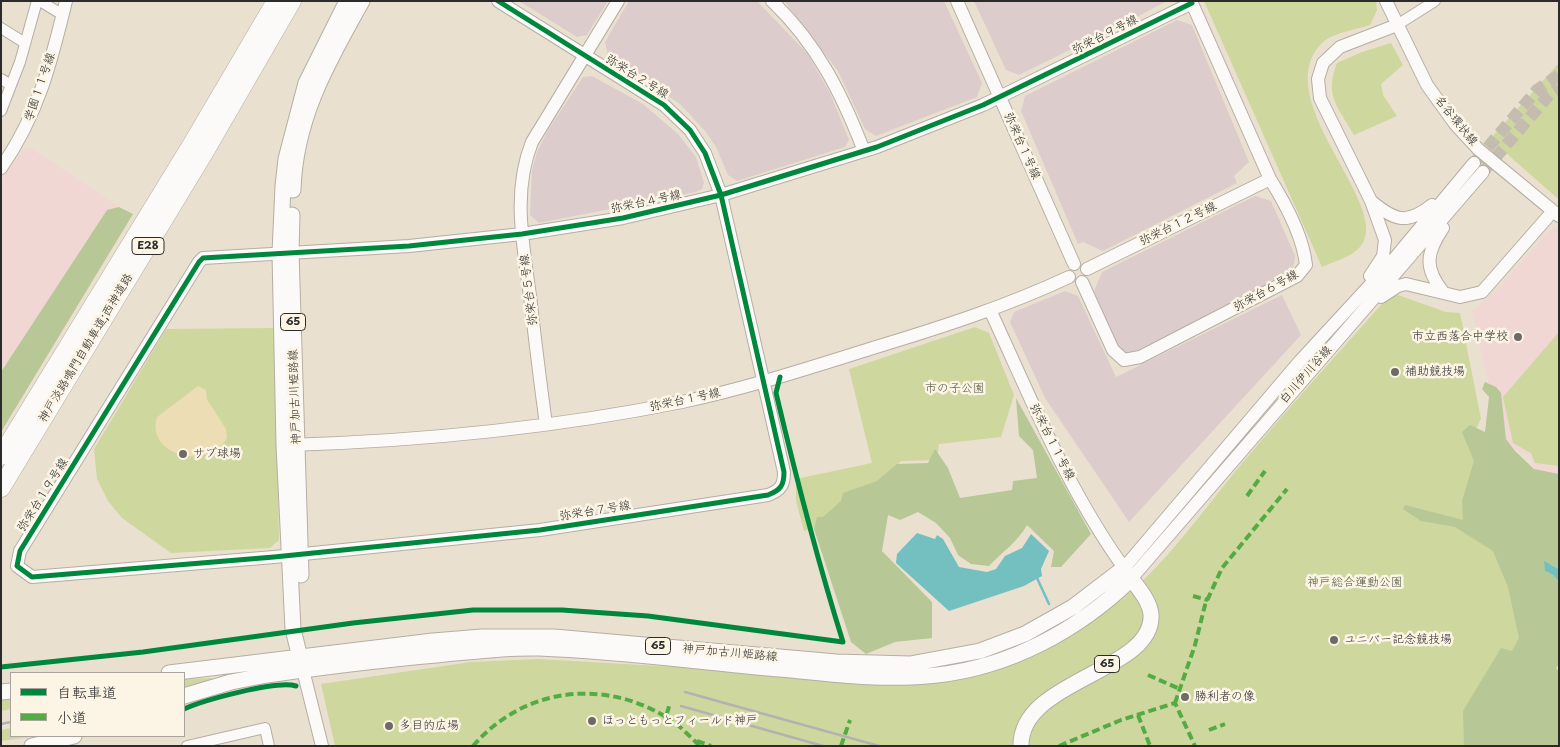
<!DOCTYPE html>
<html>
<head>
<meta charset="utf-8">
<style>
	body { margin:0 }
	#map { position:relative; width:1560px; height:747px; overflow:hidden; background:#eae0d0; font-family:"Playpen Sans","Klee One",sans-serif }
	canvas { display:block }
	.frame { position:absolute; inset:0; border:2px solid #2b2b2b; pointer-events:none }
	.legend { position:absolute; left:10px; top:672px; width:175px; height:65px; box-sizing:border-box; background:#fcf5e5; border:1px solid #a8a49b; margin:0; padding:6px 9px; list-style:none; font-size:15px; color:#2b2b2b }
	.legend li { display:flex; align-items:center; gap:10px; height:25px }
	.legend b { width:25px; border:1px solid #a8a49b }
</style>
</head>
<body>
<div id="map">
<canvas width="1560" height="747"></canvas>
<div class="frame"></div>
<ul class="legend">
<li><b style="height:6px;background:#00873e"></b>自転車道</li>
<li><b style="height:6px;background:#54ab44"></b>小道</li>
</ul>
</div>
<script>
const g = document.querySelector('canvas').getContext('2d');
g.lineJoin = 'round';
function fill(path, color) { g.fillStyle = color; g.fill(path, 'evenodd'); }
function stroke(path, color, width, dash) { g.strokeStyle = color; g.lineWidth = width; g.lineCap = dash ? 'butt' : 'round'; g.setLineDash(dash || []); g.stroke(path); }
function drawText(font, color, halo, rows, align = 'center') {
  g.font = font + ' "Playpen Sans","Klee One",sans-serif'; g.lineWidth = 5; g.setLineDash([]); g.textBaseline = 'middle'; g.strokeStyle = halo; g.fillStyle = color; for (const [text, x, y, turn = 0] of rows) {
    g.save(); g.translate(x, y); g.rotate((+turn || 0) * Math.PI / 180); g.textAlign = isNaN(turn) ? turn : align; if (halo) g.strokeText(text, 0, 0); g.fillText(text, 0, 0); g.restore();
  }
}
fill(new Path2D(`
	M31 148 119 207 1 377V181L24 149Z
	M1559 228V476L1536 472 1530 456 1507 445 1499 399 1488 382 1472 311 1496 291 1551 229Z`), '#f1d7d3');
fill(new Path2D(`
	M519 1H608L587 35 577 37Z
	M629 1H757L807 53 830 93 849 140 845 147 737 181 728 175 716 147 705 131 680 104 608 56 605 42Z
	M784 1H944L982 83 977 97 876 136 865 129 838 71Z
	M974 1H1167L1131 20H1120L1123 27 1111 33 1110 30 1019 75 1006 70Z
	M1177 20 1192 25 1249 162 1234 176 1237 183 1103 251 1083 242 1078 244 1021 111 1025 96Z
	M592 76 643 104 678 134 696 157 704 183 702 189 696 192 539 223 530 215 532 170 537 152 548 130 583 77Z
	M1255 196 1271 201 1295 256 1293 269 1212 315 1136 353 1129 354 1122 351 1117 346 1094 291 1102 272Z
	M1065 291 1078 296 1116 377 1282 295 1301 335 1129 522 1045 398 1010 322 1014 312Z`), '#dccdcc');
fill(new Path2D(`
	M1204 1H1376L1377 10 1370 25C1355 30 1331 33 1321 44 1266 102 1402 213 1357 250 1348 258 1333 262 1322 267Z
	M1391 43 1403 65 1381 84 1383 95 1397 116 1354 135C1338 107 1324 96 1337 63L1362 52Z
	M1559 63V196L1557 198 1490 139Z
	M1398 295 1446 312 1460 313 1481 419 1472 437 1559 746H335L321 684 471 662 538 659 731 670 912 684C1007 678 1097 632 1161 562 1194 526 1223 485 1255 448 1298 397 1343 348 1388 297Z
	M975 327 989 333 1014 395 1001 437 939 444 937 460 901 461 878 484 844 501 813 528 804 531 796 501V479L872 463 849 369Z
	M275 328 279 540 270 548 171 553 122 518 108 501 97 479 94 449 166 329Z
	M1559 332V466L1535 463 1531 453 1513 443 1503 397Z
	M211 678V680L184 690V679Z
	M11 697V709L1 711V698Z
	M11 728V736H37L1 741V730Z`), '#cdd79e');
fill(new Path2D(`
	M119 207 133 214 1 432V372L107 210Z
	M1485 382 1496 387 1501 393 1506 439 1515 451 1534 469 1559 474V569L1550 564 1545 571 1553 575 1559 582V666L1556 667 1559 673V746H1464L1463 711 1501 648 1512 651 1519 638 1508 587 1493 551 1455 527 1421 521 1403 509 1405 505 1463 520 1462 501 1474 461 1462 432 1470 425 1485 432 1489 397 1482 389Z
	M1016 398 1091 534 1061 567H1051L1054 551 1027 525C1018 542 1002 552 989 566L971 564 958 555 950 538 936 523 918 512 900 520 888 515 882 551 932 602V638L895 642 866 654 851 642 814 529 817 517H823L841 501 843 493 877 481 897 464 928 463 935 449 948 468 960 498 1012 490 1013 481 1037 478 1033 450 1019 436Z`), '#b8c796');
fill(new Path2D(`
	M198 386 206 390 207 399 226 429 227 438C207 473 145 454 157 417Z`), '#ecddb4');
fill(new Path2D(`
	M917 533 935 539 937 535 943 539 959 567 987 572 996 569 1005 556 1022 548 1031 534 1049 551 1041 569 1042 576 1024 586 949 611 896 563 897 554Z
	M1544 561 1559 569V582L1553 575 1545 571Z`), '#74c0c1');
stroke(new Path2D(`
	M1037 578 1049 604`), '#74c0c1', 2.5);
stroke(new Path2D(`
	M1476 161 1537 90 1559 75
	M1483 172 1549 95 1559 88`), '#c4bcaf', 12, [12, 6]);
const minor = new Path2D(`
	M40 1 63 15
	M1397 25 1435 1
	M1 28 25 43
	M1 79 11 85
	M1 111 20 62 37 1
	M187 746 265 728 269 746`);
const tertiary = new Path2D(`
	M498 1 664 105 690 130 705 153 721 195 784 472C784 485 781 490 768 495L540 530 274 557 32 577 17 566 20 551 199 262 203 258 409 246 522 234 623 218 721 195 877 147 983 105 1192 3
	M772 1C817 44 842 94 864 151
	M957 1 1074 264
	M1386 1 1427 85 1455 124 1478 149 1559 216
	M1 168C38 115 51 63 66 1
	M1371 201C1395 221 1407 225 1432 205
	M1087 269 1270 179
	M1370 276 1383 256 1385 240 1371 201 1320 98 1318 79 1323 63 1340 47 1397 25
	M1082 282 1113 350 1124 360 1140 357 1297 276 1306 265C1303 236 1285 203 1270 179L1191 1
	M1443 292C1424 268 1426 253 1443 228
	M1381 297 1398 286 1406 284 1460 297 1482 292 1553 211
	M990 310C1031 398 1067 489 1124 568L1300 361 1394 259 1474 163
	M546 424C540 382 535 339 530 296 523 243 512 192 532 142L618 1
	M289 445C421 441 553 428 682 402 748 388 812 367 876 347 942 327 1007 306 1069 277
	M1130 580 1483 172
	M303 670 322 746`);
const primary = new Path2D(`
	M293 190C295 118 328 62 362 1
	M292 215 291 252 301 575
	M302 666 293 629 284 445 280 253 283 186 286 159 306 83 347 1
	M169 673 433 641 482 637H554L836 662 910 664 980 651 1025 634 1073 607 1124 568C1132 582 1149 597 1151 614 1155 672 1020 679 1021 746
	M1 692 11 691
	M184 696 231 682 267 675C323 667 380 660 436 655 471 652 504 647 539 648 619 651 700 662 780 669 832 674 885 681 937 675 1010 667 1078 630 1130 580
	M32 746 74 736`);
const motorway = new Path2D(`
	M1 456 192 144 276 1
	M1 488 204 153 292 1`);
stroke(minor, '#b4aea4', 12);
stroke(tertiary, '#b4aea4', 14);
stroke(primary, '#b4aea4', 17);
stroke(motorway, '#b4aea4', 19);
stroke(minor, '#fcfaf8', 10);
stroke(tertiary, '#fcfaf8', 12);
stroke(primary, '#fcfaf8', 15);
stroke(motorway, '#fcfaf8', 18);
stroke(new Path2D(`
	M685 692 879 746
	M681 706 823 746
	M1 724 11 722`), '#b4b2b0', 2.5);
stroke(new Path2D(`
	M1247 496 1265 471
	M1193 596 1208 600
	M1148 675 1180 689
	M1175 703 1195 645 1205 605 1222 568 1287 489
	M1138 715 1150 746
	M666 717 679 726 700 746
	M1209 730 1225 724
	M697 741 711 746
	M473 746C523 688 602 678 666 717L670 703
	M841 746 850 720
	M1059 746 1121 720 1175 703 1195 746`), '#54ab44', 4, [8, 4]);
stroke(new Path2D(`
	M498 1 664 105 690 130 705 153 721 195 784 472C784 485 781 490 768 495L540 530 274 557 32 577 17 566 20 551 199 262 203 258 409 246 522 234 623 218 721 195 877 147 983 105 1192 3
	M1 667 143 652 353 623 473 610H562L648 616 843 642C817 559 796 477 776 393L780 377
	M184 709C204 700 277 680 296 686`), '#00873e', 5);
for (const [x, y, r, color] of [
	[1518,337,5,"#6e6a65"],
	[1395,372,5,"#6e6a65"],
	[183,454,5,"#6e6a65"],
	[1334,640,5,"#6e6a65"],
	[1185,697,5,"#6e6a65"],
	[592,721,5,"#6e6a65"],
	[389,726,5,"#6e6a65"]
]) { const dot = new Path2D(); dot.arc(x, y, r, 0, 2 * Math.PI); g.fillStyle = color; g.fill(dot); stroke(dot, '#fcf5e5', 2); }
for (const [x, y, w] of [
	[148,246,32],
	[293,322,25],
	[658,646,25],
	[1107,664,25]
]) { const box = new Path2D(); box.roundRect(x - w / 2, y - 8.5, w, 17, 4); g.fillStyle = '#fcf5e5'; g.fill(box); stroke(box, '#2b2b2b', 1); }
drawText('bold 11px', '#2b2b2b', null, [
	["E28",148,246],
	["65",293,322],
	["65",658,646],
	["65",1107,664]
]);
drawText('12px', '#2b2b2b', '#fcf5e5', [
	["弥栄台９号線",1105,35,-27],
	["弥栄台２号線",637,77,32],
	["学園１１号線",40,87,-71],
	["名谷環状線",1456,121,51],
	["弥栄台１号線",1022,146,66],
	["弥栄台４号線",646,202,-12],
	["弥栄台１２号線",1178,224,-26],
	["弥栄台５号線",529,290,-97],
	["弥栄台６号線",1266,291,-29],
	["神戸淡路鳴門自動車道;西神道路",86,348,-59],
	["白川伊川谷線",1306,375,-49],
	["神戸加古川姫路線",295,397,-92],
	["弥栄台１号線",685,400,-12],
	["弥栄台１１号線",1052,442,63],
	["弥栄台１９号線",43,495,-58],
	["弥栄台７号線",595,511,-9],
	["神戸加古川姫路線",730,653,5]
]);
drawText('12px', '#2b2b2b', '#fcf5e5', [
	["市立西落合中学校",1508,337,"right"],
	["補助競技場",1405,372],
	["サブ球場",193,454],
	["ユニバー記念競技場",1344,640],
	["勝利者の像",1195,697],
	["ほっともっとフィールド神戸",602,721],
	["多目的広場",399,726]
], 'left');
drawText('12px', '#4e543e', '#fcf5e5', [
	["市の子公園",955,389],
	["神戸総合運動公園",1355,583]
]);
</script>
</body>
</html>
